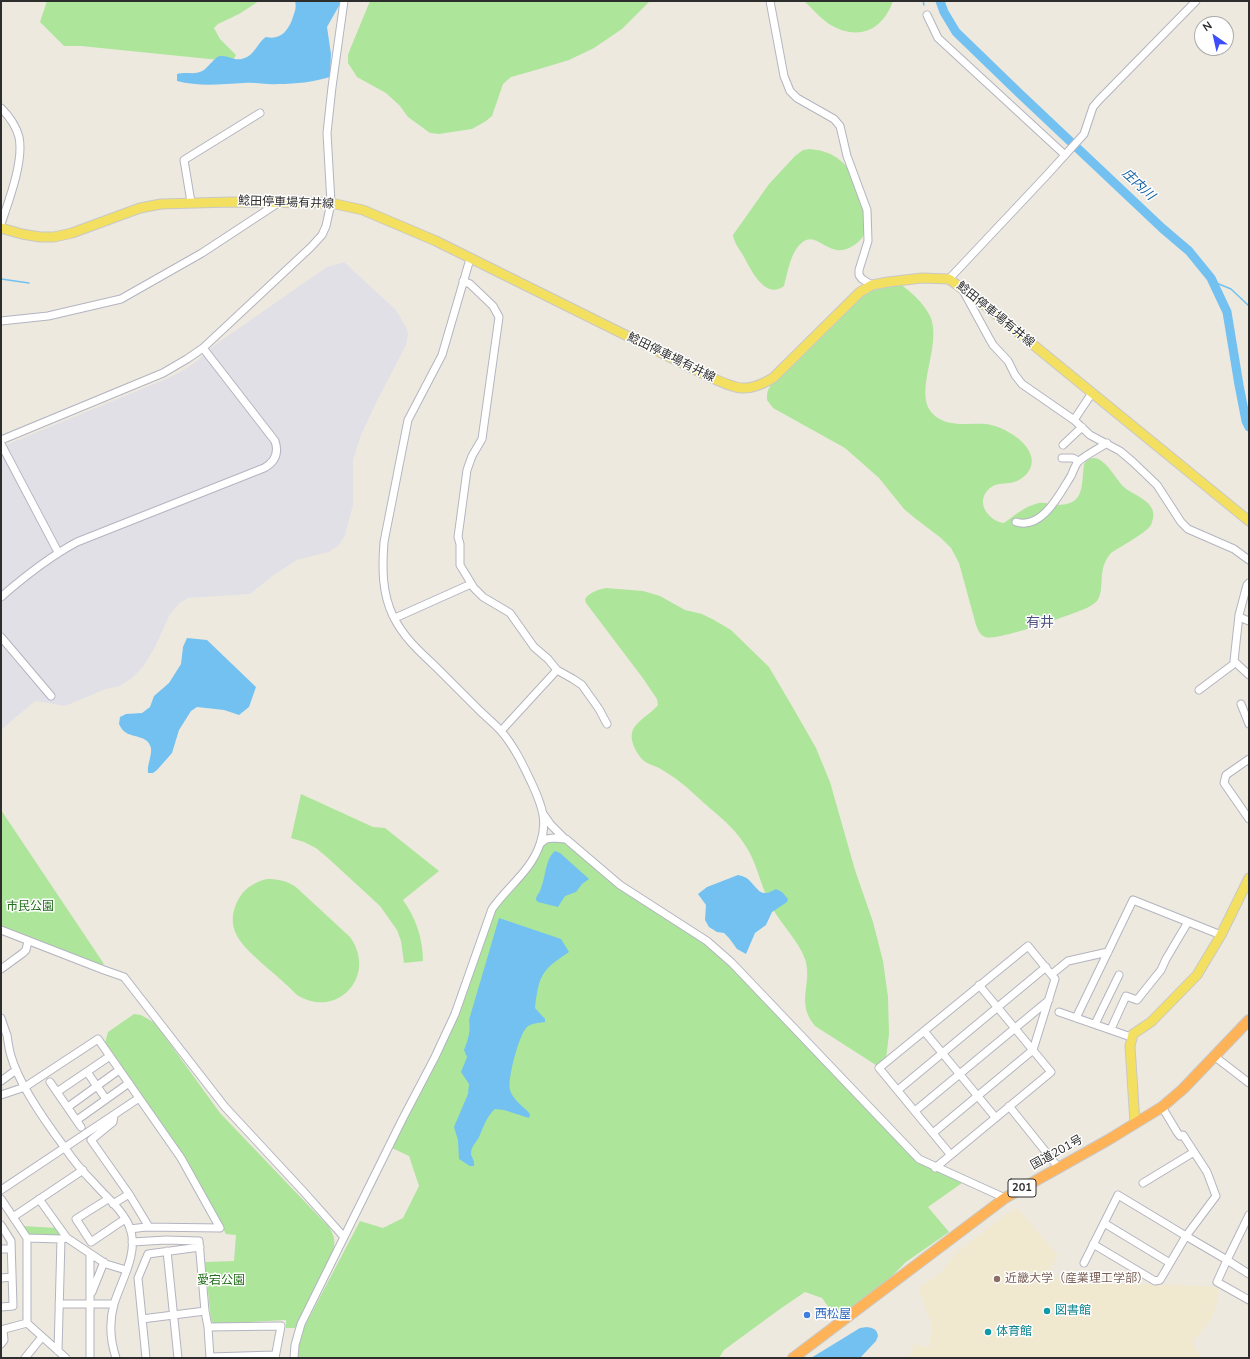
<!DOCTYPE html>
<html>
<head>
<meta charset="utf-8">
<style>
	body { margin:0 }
	#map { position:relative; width:1250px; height:1359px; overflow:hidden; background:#eee9df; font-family:"Nunito Sans",sans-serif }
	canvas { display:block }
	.frame { position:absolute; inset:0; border:2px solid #2d2d2d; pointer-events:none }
	.north { position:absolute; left:1194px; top:16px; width:40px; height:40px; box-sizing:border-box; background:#fff; border:1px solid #ababab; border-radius:50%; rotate:326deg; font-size:11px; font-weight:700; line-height:16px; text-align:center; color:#2d2d2d }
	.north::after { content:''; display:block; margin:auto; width:14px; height:18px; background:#3e4dfc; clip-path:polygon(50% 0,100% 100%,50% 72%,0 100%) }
</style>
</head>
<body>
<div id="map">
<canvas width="1250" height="1359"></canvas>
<div class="frame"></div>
<div class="north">N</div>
</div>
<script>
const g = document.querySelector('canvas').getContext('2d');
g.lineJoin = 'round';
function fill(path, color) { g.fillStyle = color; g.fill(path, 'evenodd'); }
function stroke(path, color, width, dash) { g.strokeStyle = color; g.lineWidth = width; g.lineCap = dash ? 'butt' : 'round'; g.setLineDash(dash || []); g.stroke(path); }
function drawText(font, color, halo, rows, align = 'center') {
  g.font = font + ' "Nunito Sans","Noto Sans JP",sans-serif'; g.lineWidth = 3; g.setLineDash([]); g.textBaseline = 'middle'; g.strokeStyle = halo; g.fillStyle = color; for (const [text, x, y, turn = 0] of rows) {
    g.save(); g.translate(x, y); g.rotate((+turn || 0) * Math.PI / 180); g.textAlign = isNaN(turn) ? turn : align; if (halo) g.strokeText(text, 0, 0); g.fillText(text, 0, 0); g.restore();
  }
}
fill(new Path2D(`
	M344 262 396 310 406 327 408 334 406 345 377 401 361 435 353 460V505L345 535 339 545 329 552 297 560 275 574 250 594 188 598 180 603 170 614 155 647 143 667 132 678 120 686 106 689 65 706 35 701 1 730V447L166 379 180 372 196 362 216 344 327 267Z`), '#e2e0e7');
fill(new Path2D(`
	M1017 1208 1058 1255 1048 1274 1078 1284H1152L1219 1287 1217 1303 1211 1320 1192 1343 1201 1358H909L914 1344 929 1347 932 1327 920 1292V1287L941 1272 956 1253 1005 1215Z`), '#f0e8cf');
fill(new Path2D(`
	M47 1H259L239 14 218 24 214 28 220 39 236 55 233 60 229 61 81 46H64L40 22Z
	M370 1H650L622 29 594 48 569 60 536 70 511 77 503 84 492 116 486 121 472 129 439 134 430 133 408 117 400 106 386 93 357 77 348 63V55L351 47Z
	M804 1H893C882 32 857 41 829 24 820 18 812 8 804 1Z
	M810 149C829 151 840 157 851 172 858 181 866 192 868 204 868 209 866 230 864 234 862 240 854 246 849 248 830 257 819 235 806 240 791 247 788 272 784 286 765 300 751 270 744 257 740 250 734 243 733 235L769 184 795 156 803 150Z
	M899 283C911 292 923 302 930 316 943 345 913 391 932 413 945 428 969 423 986 424 1002 426 1027 440 1031 456 1035 469 1023 481 1010 483 1002 484 996 483 990 488 974 501 988 521 1004 523 1015 515 1025 506 1039 503 1044 502 1049 504 1054 505 1085 506 1081 488 1084 464 1099 444 1115 479 1124 487 1134 496 1157 501 1153 519 1152 521 1152 523 1151 525 1146 533 1120 547 1111 553 1096 570 1106 588 1097 601 1094 604 1090 606 1087 608 1073 614 996 642 985 637 980 635 978 630 976 625L959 563 951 548 941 538 916 519 904 509 879 478 845 448 773 408 767 400V394L768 390 783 363 835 315 876 285Z
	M606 588 643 591 660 596 685 610 702 614 714 620 731 630 769 667 792 706 816 748 830 782 855 870 873 922 883 961 888 997 889 1034 886 1059 879 1067 815 1026C795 1002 813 984 805 959 798 940 781 924 771 906 760 885 757 861 743 842 733 827 718 815 705 804 696 796 688 788 680 782 674 777 666 772 659 768 653 765 646 764 641 758 636 752 630 741 632 733 634 722 651 714 658 705L657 699 642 677 586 603 585 599C590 592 597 590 606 588Z
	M301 794 373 827 385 828 439 871 403 900C416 918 423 939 423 961L404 963 401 941 397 930 380 906 329 859 316 848 304 842 291 838Z
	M1 810 104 964 101 965 6 928 1 932Z
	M554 840 564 841 592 866 618 886 705 943 727 962 919 1162 962 1183 928 1207 949 1232 906 1262 888 1280 837 1319 822 1298 805 1292 780 1309 724 1350 719 1358H297V1348L301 1333 360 1221 383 1228 403 1218 419 1186 409 1156 392 1148 439 1056 493 913 502 898 532 868 537 858 542 845 546 842Z
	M267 879C279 879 288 881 297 888L350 937C378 976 337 1020 297 995 287 985 276 975 265 966 246 948 223 932 237 902 243 889 254 882 267 879Z
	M134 1014 141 1015 155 1023 220 1113 329 1227C334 1235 336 1241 333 1251L295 1328H286V1320L214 1324 211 1320 205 1262 234 1261 236 1235 226 1234 183 1157 105 1043 108 1032Z
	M23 1226 57 1228 62 1234 61 1237 29 1236Z`), '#ade59b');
fill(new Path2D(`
	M295 1H340V4L327 27 331 54 330 77C312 82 297 84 278 84 267 85 256 82 244 83 222 84 199 87 177 81V74C187 71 195 76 204 70 208 67 216 56 220 56 230 55 235 63 247 57 256 52 258 42 266 37 280 40 287 32 292 20 294 13 297 9 295 1Z
	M187 638 207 640 256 687 249 707 239 715 224 710 197 707 191 711 179 730 172 753 157 770 153 773H148C147 764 152 756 151 748 148 735 133 738 125 732 122 730 120 726 119 724L120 717 126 714 142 713 150 707 154 696 169 683 181 664 183 647Z
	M555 851 560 853 589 879 582 884 576 892 565 896 558 907 538 902 536 900C536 895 540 893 541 888 546 877 545 859 555 851Z
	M738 875C742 876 746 877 749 880 760 891 760 898 776 889L782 892 788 899 787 902 772 912 766 925 755 933 746 954 737 949 729 938 724 933 717 932 709 927 705 920 706 905 698 894 707 887Z
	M499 918 561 939 569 952C542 970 539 974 535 1008L545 1019V1022C539 1023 531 1023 527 1027 519 1034 507 1080 510 1090 512 1099 524 1107 530 1114L529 1118 504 1110 495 1109C486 1117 484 1126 479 1137 476 1143 471 1146 471 1154 472 1158 475 1161 474 1166H470L459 1159 458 1140 454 1127 468 1094 469 1084 461 1072 467 1057 464 1050C468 1040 471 1031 469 1020Z
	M867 1327C873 1328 877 1329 878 1336L876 1341 860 1358H811L860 1328Z`), '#72c1f1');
stroke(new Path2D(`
	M923 1 924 5
	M1 279 29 283
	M1214 282 1231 289 1249 306`), '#72c1f1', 1.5);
stroke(new Path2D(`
	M940 1 944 12 956 32 1018 92 1162 228 1189 251 1211 278 1227 312 1239 385 1246 421 1249 427`), '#72c1f1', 9);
const minor = new Path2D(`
	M770 1 784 76 790 91 797 98 834 119 840 126 847 156 867 210 868 241 859 270V275L862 279 872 285
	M927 15 938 38 1065 155
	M1 108C9 116 16 126 19 137 24 161 9 200 1 224
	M191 202 184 160 260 113
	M949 279 1046 176 1084 134 1093 107 1099 100 1196 1
	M463 281 470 284 493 306 499 317 482 439 472 456 467 470 458 537 460 544V565L474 588 483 597 510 613 534 647 548 659 557 670 573 679 582 685 599 709 607 724
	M964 292 989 338 993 345 1008 361 1015 375 1022 384 1074 420 1090 435 1120 451 1133 462 1157 485 1181 522 1188 529 1234 549 1249 560
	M1 321 48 316 121 299 202 253 278 203
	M1074 420 1092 393
	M1 440 163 373 187 359 203 348 311 247 322 235 326 226 331 203 327 133 332 87 344 1
	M1 444 58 552
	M1063 445 1082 427
	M1062 458H1073L1078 461
	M1016 522C1042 530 1059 495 1071 476 1073 472 1075 465 1078 462 1081 458 1101 447 1107 443
	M1249 583 1247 585 1239 615 1234 661 1249 675
	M1 597C25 576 49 557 77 542L264 468C275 462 279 453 275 441L203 348
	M1239 617 1249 621
	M395 618 471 584
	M1 637 51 696
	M1199 690 1235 663
	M1241 704 1249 724
	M501 731 557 670
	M1249 759 1226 775 1224 783 1249 819
	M544 815 551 825 565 839
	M541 843 546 839 554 838 566 839 620 885 707 941 732 963 919 1159 1005 1198
	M1 930 104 970 124 977 225 1107 303 1191 344 1237
	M1 969 23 953 26 950 28 941
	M1052 974 1068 961 1108 952
	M1059 1012 1131 1037
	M1 1018C3 1024 5 1030 7 1035 8 1042 9 1050 11 1056 19 1084 47 1124 65 1148 73 1160 83 1172 94 1183 106 1197 123 1210 130 1228 139 1253 121 1281 114 1304 109 1322 110 1340 116 1358
	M1076 1018 1133 900 1221 935
	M1095 1024 1119 975
	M1111 1029 1126 996 1137 1000 1161 970 1166 959 1188 922
	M924 1031 995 1117
	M1214 1056 1249 1083
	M87 1072 106 1099
	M1 1081 16 1070
	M50 1082 81 1127
	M898 1090 1046 967
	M57 1092 110 1056
	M1 1095 25 1087 98 1039 181 1158 220 1228 146 1227 130 1229
	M1009 1106 1058 1167
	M68 1107 119 1070
	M1162 1107 1177 1132 1180 1136 1183 1135 1207 1172 1216 1196 1186 1236 1227 1260 1249 1215
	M915 1111 1049 1000
	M114 1115 113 1122 91 1140 129 1194 149 1227
	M77 1120 129 1083
	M933 1133 1033 1050 1055 979 1028 946 879 1068 950 1154
	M935 1168 1051 1072 979 985
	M1143 1183 1194 1152
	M1 1190 139 1098
	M1 1199 27 1238V1323L66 1358
	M39 1199 67 1238
	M108 1199 76 1219 91 1242 125 1219
	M113 1204 129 1194
	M13 1217 83 1170
	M1104 1223 1170 1263
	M1 1225 11 1241 13 1306 1 1307
	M27 1238 61 1239 67 1238 106 1264 126 1270
	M132 1242 166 1240 199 1241 205 1311 208 1327 210 1358
	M1 1249H11
	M167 1251 178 1358
	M90 1254V1358
	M1084 1263 1118 1195 1186 1236 1160 1280 1155 1281 1093 1244
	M1249 1274 1227 1260 1217 1282 1249 1300
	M1 1278 12 1277
	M92 1292 104 1262
	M59 1304H114
	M142 1319 205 1311
	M208 1327 281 1326 275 1358
	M1 1330 27 1323
	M1 1344 4 1340 3 1330
	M58 1351 61 1239
	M210 1357 275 1355
	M25 1358 42 1337
	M146 1358 138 1278 148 1254 200 1247
	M294 1358 295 1345 301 1324 402 1120 435 1057 455 1014 492 909C508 886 531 871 540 844 548 822 542 806 533 786 524 767 515 747 501 731 494 723 486 717 479 710 465 696 450 681 436 667 419 651 404 638 393 616 382 593 382 568 384 542L408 420 442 355 470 259`);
const major = new Path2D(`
	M1 228 22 234 40 237H54L72 233 140 208 161 204 231 202 331 203 363 210 436 241 710 377C737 389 746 394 773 378L860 292 872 285 888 282 922 278 949 279 987 307 1249 521
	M1135 1123 1130 1046 1133 1034 1151 1022 1197 975 1221 935 1249 878`);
const highway = new Path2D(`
	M793 1358 1005 1198 1108 1140 1162 1107 1183 1089 1249 1020`);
stroke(minor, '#b3b4c0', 9);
stroke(major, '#c8c8c8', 11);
stroke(highway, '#c8c8c8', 12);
stroke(minor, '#fff', 7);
stroke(major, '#f3e060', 9);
stroke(highway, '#ffb359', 10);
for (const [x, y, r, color] of [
	[997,1279,4,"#8d6e63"],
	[1047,1311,4,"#0f9aa8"],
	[807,1315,4,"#3f7fe0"],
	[988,1332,4,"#0f9aa8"]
]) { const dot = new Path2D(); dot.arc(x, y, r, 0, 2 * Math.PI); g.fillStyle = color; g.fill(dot); stroke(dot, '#fff', 1.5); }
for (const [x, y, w] of [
	[1022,1188,28]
]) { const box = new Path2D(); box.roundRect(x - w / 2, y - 9, w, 18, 3); g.fillStyle = '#fff'; g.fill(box); stroke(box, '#2d2d2d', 1); }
drawText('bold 11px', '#2d2d2d', null, [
	["201",1022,1188]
]);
drawText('12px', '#2d2d2d', '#fff', [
	["鯰田停車場有井線",286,203,2],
	["鯰田停車場有井線",995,315,39],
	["鯰田停車場有井線",671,358,26],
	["国道201号",1057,1153,-29]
]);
drawText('12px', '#226d1a', '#fff', [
	["市民公園",30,907],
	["愛宕公園",221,1281]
]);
drawText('12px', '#785e54', '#fff', [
	["近畿大学（産業理工学部）",1005,1279]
], 'left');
drawText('12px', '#0d838f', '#fff', [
	["図書館",1055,1311],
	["体育館",996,1332]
], 'left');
drawText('12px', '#366cbe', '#fff', [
	["西松屋",815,1315]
], 'left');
drawText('italic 13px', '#0c5ea2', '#fff', [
	["庄内川",1138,185,43]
]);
drawText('14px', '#4c4f7f', '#fff', [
	["有井",1040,624]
]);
</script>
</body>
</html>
